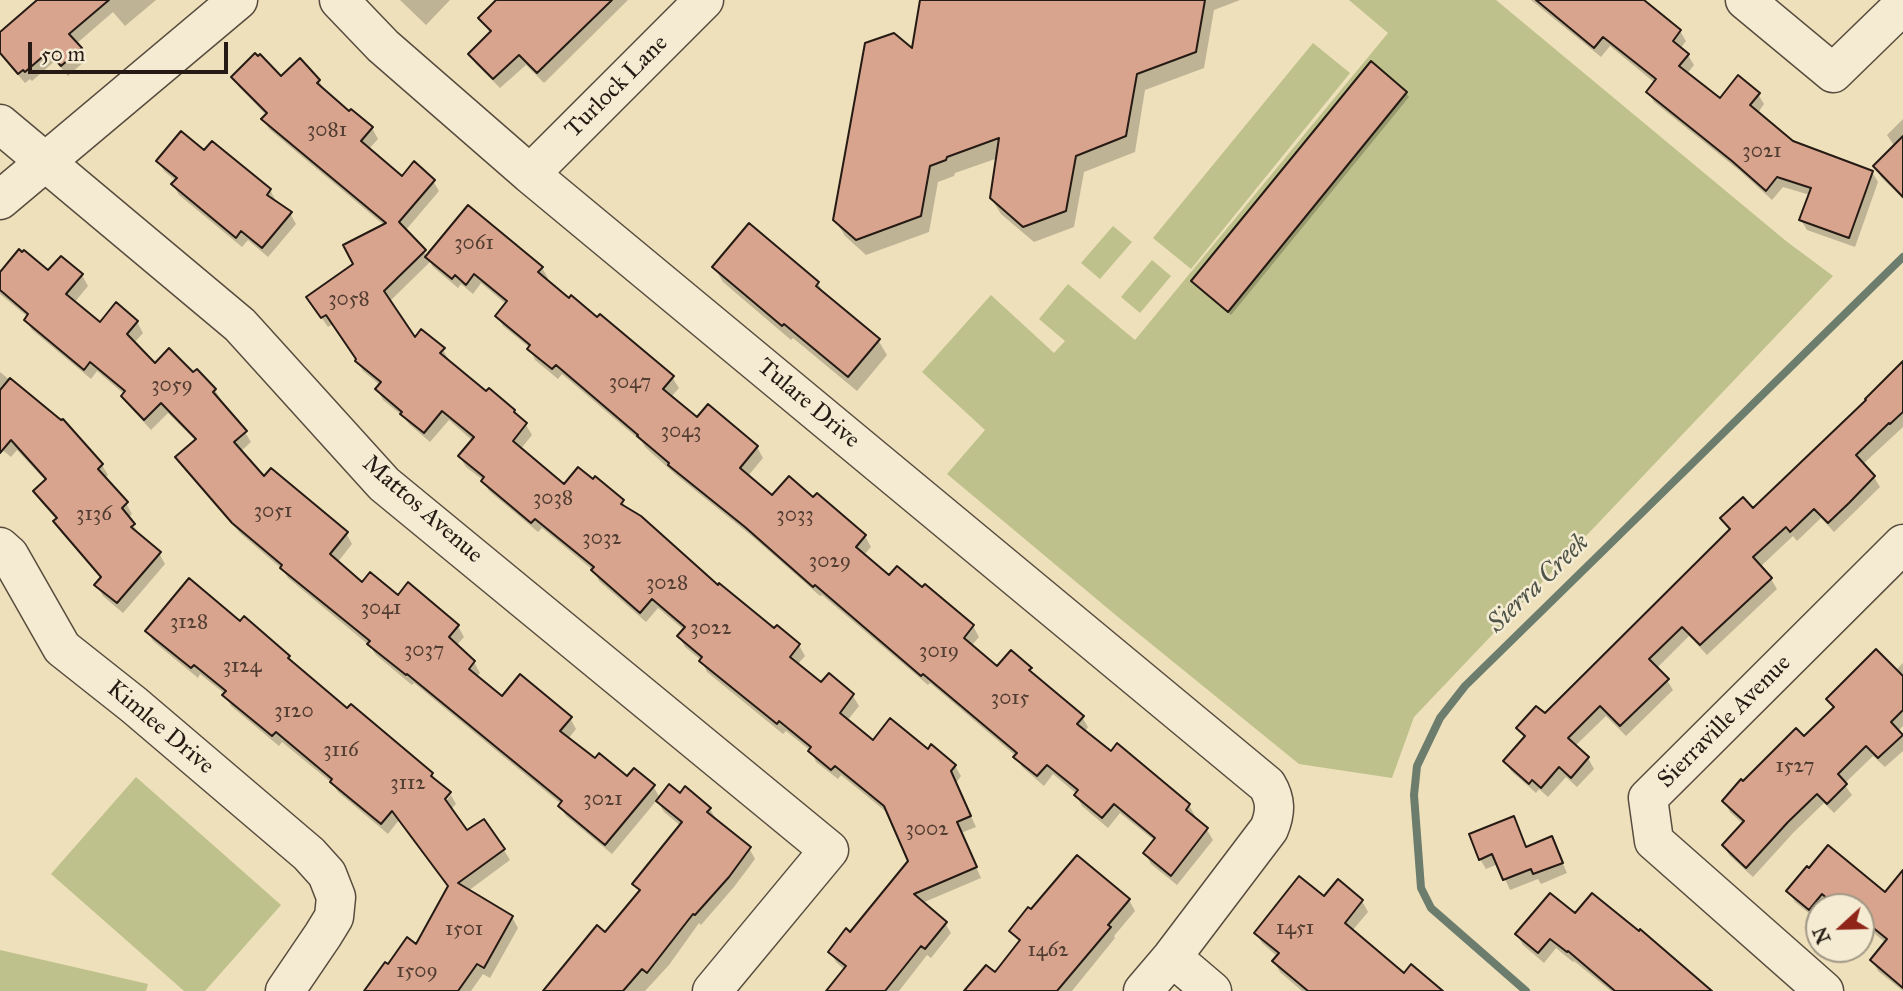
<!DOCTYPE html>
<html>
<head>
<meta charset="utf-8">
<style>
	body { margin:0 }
	#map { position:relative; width:1903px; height:991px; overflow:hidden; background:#eee0ba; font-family:"IM FELL Great Primer",serif }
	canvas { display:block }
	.north { position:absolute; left:1805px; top:893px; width:70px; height:70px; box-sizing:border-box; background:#f4ebd2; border:2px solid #a19886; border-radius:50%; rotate:248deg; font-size:19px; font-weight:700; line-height:28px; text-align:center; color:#251b14 }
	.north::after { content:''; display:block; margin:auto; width:24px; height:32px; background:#8f2418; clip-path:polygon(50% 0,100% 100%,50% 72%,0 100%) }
	.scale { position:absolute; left:28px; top:42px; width:200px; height:32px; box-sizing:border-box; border:4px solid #251b14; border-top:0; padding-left:9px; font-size:21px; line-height:24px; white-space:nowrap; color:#251b14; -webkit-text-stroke:5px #f4ebd2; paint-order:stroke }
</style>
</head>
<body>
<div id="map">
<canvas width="1903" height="991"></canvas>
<div class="north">N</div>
<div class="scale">50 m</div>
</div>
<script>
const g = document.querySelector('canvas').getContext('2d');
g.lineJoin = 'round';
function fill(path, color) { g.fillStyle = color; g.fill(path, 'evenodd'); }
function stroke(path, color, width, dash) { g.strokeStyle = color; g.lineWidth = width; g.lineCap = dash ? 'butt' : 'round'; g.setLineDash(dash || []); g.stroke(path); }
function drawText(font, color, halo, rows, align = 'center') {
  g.font = font + ' "IM FELL Great Primer",serif'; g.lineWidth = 5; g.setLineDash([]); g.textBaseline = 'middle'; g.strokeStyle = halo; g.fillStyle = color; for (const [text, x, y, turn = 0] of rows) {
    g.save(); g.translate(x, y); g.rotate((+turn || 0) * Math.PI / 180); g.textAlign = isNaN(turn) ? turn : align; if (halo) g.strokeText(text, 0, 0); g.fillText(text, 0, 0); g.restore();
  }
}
fill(new Path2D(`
	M1349 0H1496L1786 241 1833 276 1414 717 1392 778 1299 764 1118 617 947 474 985 430 922 372 991 295 1054 353 1065 341 1039 319 1068 284 1135 340 1388 33Z
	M1313 43 1350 73 1191 269 1153 238Z
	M1113 226 1132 242 1100 279 1081 263Z
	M1152 260 1171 276 1140 313 1121 297Z
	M136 777 281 905 205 991H184L51 874Z
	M0 950 148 984 146 991H0Z`), '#bec18c');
fill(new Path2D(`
	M40 0H156L125 26 113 12 76 44 86 60 68 76 55 61 32 81 30 79 25 83 0 54V35Z
	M400 0H450L426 25Z
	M523 0H628L544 83 526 65 500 88 476 64 470 54 491 34 480 18Z
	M922 0H1240L1214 10 1204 68 1145 90 1135 152 1084 172 1074 227 1034 242 1001 214 991 198 998 158 955 173 954 176 938 182 929 232 866 255 845 236 835 220 913 52Z
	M1531 0H1643L1680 31 1686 41 1680 49 1688 55 1694 65 1687 74 1720 100 1758 94 1764 104 1757 114 1792 143 1872 172 1878 182 1855 247 1807 230 1801 220 1810 195 1783 187 1772 200 1740 171 1654 102 1648 92 1655 83 1610 46 1601 57Z
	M233 77 319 81 325 91 349 114 372 128 378 139 368 150 402 178 433 181 439 191 405 231 427 256 542 268 548 278 546 281 672 377 679 388 671 397 697 420 757 447 763 458 748 476 772 497 814 500 865 536 871 547 863 556 890 578 922 590 952 608 973 626 979 637 971 646 997 669H1030L1036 678 1082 717 1088 727 1085 732 1111 754 1189 805 1195 816 1193 818 1207 830 1213 840 1177 885 1151 864 1145 853 1155 841 1120 813 1108 828 1082 806 1076 795 1077 794 1053 774 1044 786 1022 767 1016 756 930 683 928 685 822 595 820 596 753 537 676 475 645 447 642 442 562 374 558 379 535 360 530 348 503 326 497 316 506 304 481 283 473 294 461 284 458 288 433 267 430 262 389 302 415 340 443 350 449 360 448 362 486 393 514 411 518 418 526 425 532 435 520 450 564 487 622 501 627 509 718 587 775 630 799 645 805 656 797 665 822 685 853 696 859 706 847 721 873 742 928 752 955 766 961 776 956 783 976 827 961 833 981 878 922 903 945 923 951 933 931 958 927 955 899 991H828L845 970 836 962 830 952 850 934 910 861 890 815 841 775 838 779 816 762 811 751 786 731 783 734 707 672 702 661 685 647 679 637 684 630 658 608 646 622 599 581 594 571 542 528 538 532 489 491 483 480 466 467 460 457 473 441 449 420 430 442 409 424 404 417 383 400 377 389 380 385 363 371 357 361 358 360 333 324 328 327 314 307 355 265 384 225 269 129 263 119 267 116 239 87Z
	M1406 93 1409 97 1231 315 1196 286 1193 282Z
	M1903 119V199L1881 177 1875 166 1895 147 1887 135Z
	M205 153 270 190 276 201 275 202 290 213 296 224 268 257 248 240 242 247 179 195 173 185 176 181 164 171 158 161Z
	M750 225 818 283 825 296 878 340 887 355 857 391 793 338 791 340 723 282 714 267Z
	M61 258 82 275 88 286 74 303 100 324 137 322 143 333 134 343 155 365 193 375 215 390 221 400 219 402 245 432 251 442 240 452 264 479 346 533 352 544 337 563 363 584 398 597 458 626 464 637 456 646 474 662 480 673 476 677 502 699 570 718 576 729 568 739 595 761 627 778 653 786 660 798 680 795 710 809 716 819 749 848 755 859 734 887 701 925 699 923 669 965 645 991H551L606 934 640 893 634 884 681 826 664 812 657 800 612 854 566 816 560 806 561 804 414 683 412 685 376 655 370 646 288 578 283 570 240 533 184 468 178 457 196 441 168 413 151 430 129 406 123 396 124 394 97 371 91 379 32 330 26 320 28 317 0 294V274L49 273Z
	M1903 365V427L1862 465 1874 477 1880 487 1834 532 1821 518 1797 541 1793 536 1760 567 1771 579 1777 589 1707 655 1689 636 1656 669 1667 680 1673 690 1626 736 1606 716 1575 746 1588 758 1594 769 1577 787 1566 777 1548 797 1539 789 1536 793 1511 771 1505 761 1525 739 1518 728 1545 716 1731 532 1722 519 1753 510Z
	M0 372 61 422 102 465 108 475 104 478 126 503 132 514 128 518 140 535 159 553 165 564 123 613 103 596 97 585 102 579 61 532 55 522 57 520 41 502 35 492 46 481 17 450 11 457 0 448Z
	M241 623 288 657 293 665 347 711 432 774 437 783 450 794H447L441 807 451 795 456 804 450 810 467 833 483 821 504 850 510 860 468 891 512 917 518 928 490 978 483 974 471 991H372L388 966 416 946 449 888 399 820 388 834 338 792 332 783 282 742 279 746 231 706 225 694 200 674 198 678 153 641 147 631Z
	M1903 663V726L1898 731 1903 737V751L1885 767 1873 756 1844 784 1852 795 1834 813 1824 803 1794 832 1753 877 1730 856 1724 846 1743 824 1730 812 1724 801 1743 783 1804 738 1834 709 1828 699 1895 671Z
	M1513 818 1527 848 1552 839 1567 873 1541 884 1538 879 1510 890 1498 864 1486 869 1480 859Z
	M1788 891 1885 895 1903 891V991L1878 971 1872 960 1886 943 1861 922V907H1832L1828 904 1825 907H1819V915L1816 919 1795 902Z
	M1324 899 1362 901 1368 912 1352 931 1404 975 1439 991H1302L1280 972 1274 962 1278 957 1262 943 1256 933Z
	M1129 900 1135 911 1114 936 1115 938 1072 991H966L995 974 1020 943 1011 931Z
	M1575 916 1706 991H1611L1574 961 1573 962 1556 948 1544 963 1523 945 1517 935Z`), '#0003');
stroke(new Path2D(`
	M1526 991 1431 908 1421 888 1414 795 1417 766 1440 718 1465 686 1903 257`), '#6c7d6e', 8);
const building = new Path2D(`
	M37 0H109L69 34 82 48 61 66 48 52 25 72 23 70 18 74 0 53V32Z
	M496 0H612L537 73 519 55 493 79 468 54 491 31 478 18Z
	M920 0H1205L1196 52 1137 74 1126 136 1076 156 1066 211 1023 227 990 198 999 138 947 157 946 160 930 166 921 216 856 240 833 220 865 43 894 33 912 48Z
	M1536 0H1644L1681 30 1673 41 1689 54 1679 66 1720 98 1738 75 1760 93 1750 105 1793 141 1873 171 1849 238 1799 220 1811 188 1777 177 1766 191 1732 161 1646 92 1656 79 1603 37 1594 48Z
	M255 53 258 56 260 54 281 76 300 58 320 80 317 83 349 111 351 109 373 127 361 141 402 176 414 161 435 180 399 222 426 250 384 291 415 337 421 329 445 348 440 353 486 391 489 388 515 410 514 412 527 423 513 441 564 484 578 467 593 479 595 476 624 500 621 504 641 516 718 585 719 583 774 628 777 625 800 644 790 657 821 682 829 673 854 694 840 713 873 740 890 718 928 749 931 744 956 765 951 771 971 816 957 822 977 867 914 894 947 922 925 949 921 946 885 991H826L846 966 828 952 846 928 850 932 908 861 884 806 835 766 831 770 808 751 811 747 779 721 777 724 699 661 702 657 677 636 685 627 652 599 640 613 591 570 594 567 535 519 531 523 481 481 484 477 458 456 474 437 442 411 424 433 400 414 402 412 375 389 381 382 355 361 356 359 326 315 321 318 306 297 353 264 343 245 386 223 261 119 267 113 231 77Z
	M1371 61 1407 92 1228 312 1191 281Z
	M181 131 204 150 212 141 271 189 267 195 292 212 262 248 241 231 236 238 171 184 177 178 156 161Z
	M1903 136V197L1873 166Z
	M468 205 543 267 538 272 569 298 571 295 597 317 600 314 674 376 663 389 697 417 708 404 758 446 740 468 772 495 789 476 813 497 817 493 866 535 856 547 889 575 897 566 922 587 925 584 974 625 964 638 997 666 1011 650 1032 668 1029 670 1084 716 1077 724 1111 751 1117 743 1190 804 1186 810 1208 828 1171 876 1143 853 1155 838 1114 804 1102 818 1074 795 1078 790 1047 765 1037 776 1013 757 1017 753 923 674 921 676 815 585 813 587 745 527 668 465 669 463 637 436 638 435 556 365 552 369 527 349 530 345 495 316 507 301 474 274 466 285 455 275 452 279 425 257Z
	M749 223 819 282 816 286 880 339 848 377 784 324 782 326 712 267Z
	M19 249 22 252 24 250 48 270 61 256 83 274 66 294 100 322 116 302 138 321 127 334 155 363 169 348 193 372 197 369 216 389 213 392 247 431 234 442 264 476 271 468 348 532 330 554 362 582 370 572 398 595 408 582 459 625 449 637 475 661 469 669 502 696 520 674 572 717 560 731 595 758 599 753 627 776 634 768 655 785 605 845 558 806 562 801 407 674 406 675 367 644 370 641 280 568 282 565 232 523 175 457 196 439 161 403 144 420 121 396 125 391 90 362 84 370 24 320 28 314 0 290V272Z
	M1903 361V412L1890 424 1889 423 1856 455 1875 476 1849 503 1828 523 1814 509 1790 532 1786 527 1753 557 1772 578 1700 645 1682 627 1649 659 1669 679 1620 726 1600 706 1568 738 1589 757 1571 778 1559 767 1541 788 1532 780 1529 784 1503 761 1525 736 1516 728 1536 706 1545 713 1730 529 1720 518 1743 497 1753 508 1866 400 1865 399Z
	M10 378 61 420 63 419 103 464 98 469 128 502 122 508 135 524 131 527 161 552 117 603 94 585 101 577 53 521 57 518 33 491 46 479 11 440 0 453V390Z
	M189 578 240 621 244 616 290 656 288 658 347 708 351 704 433 773 431 776 451 792 445 799 467 830 484 819 505 849 458 883 513 916 484 968 477 964 458 991H364L385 962 388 964 407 937 416 944 448 886 392 811 381 824 330 782 332 779 276 732 272 736 222 695 226 691 194 665 191 668 145 631Z
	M1876 649 1903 676V710L1891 722 1903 735 1878 758 1866 746 1838 774 1847 784 1827 804 1817 794 1788 822 1746 868 1722 845 1744 821 1722 801 1741 779 1743 781 1796 728 1804 736 1834 707 1826 699Z
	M669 784 680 793 685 786 711 808 707 812 751 847 729 877 695 915 693 914 647 973 642 969 623 991H543L597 925 605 932 640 890 632 884 682 822 656 801Z
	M1514 816 1526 847 1552 836 1563 863 1533 874 1531 869 1503 880 1492 854 1479 860 1469 834Z
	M1828 845 1885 892 1903 870V988L1870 960 1887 939 1861 918V907H1837L1822 894 1809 910 1786 891 1807 866 1809 868Z
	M1077 855 1130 899 1108 925 1111 927 1057 991H964L986 965 995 972 1020 940 1009 931 1028 907 1031 909Z
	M1299 876 1324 896 1338 879 1363 900 1345 923 1404 973 1411 964 1443 991H1308L1272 961 1279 953 1254 933Z
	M1550 893 1575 913 1592 893 1639 931 1640 929 1712 991H1615L1568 951 1567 952 1550 939 1538 953 1515 934Z`);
fill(building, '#d8a48d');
stroke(building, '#251b14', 2);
const minor = new Path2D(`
	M339 0 383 46 530 174 1267 785C1276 800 1276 812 1269 829L1172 957 1143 991
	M1745 0 1833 73 1903 5
	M0 124 240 325 384 484 829 850 712 991
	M530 174 704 0
	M0 200 238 0
	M0 547 9 555 62 648 134 705 309 854 327 874 336 897 334 917 323 935 285 991
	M1172 957 1212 991
	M1824 991 1654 841 1648 798 1903 544`);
stroke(minor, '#574c3e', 41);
stroke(minor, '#f4ebd2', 38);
drawText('21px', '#523d32', null, [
	["3081",327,131],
	["3021",1762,152],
	["3061",474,244],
	["3058",349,300],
	["3047",630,383],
	["3059",172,386],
	["3043",681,432],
	["3038",553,499],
	["3051",273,512],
	["3136",94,515],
	["3033",795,516],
	["3032",602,539],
	["3029",830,562],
	["3028",667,584],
	["3041",381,609],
	["3128",189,623],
	["3022",711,629],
	["3037",424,651],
	["3019",939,652],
	["3124",242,667],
	["3015",1010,699],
	["3120",294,712],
	["3116",341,751],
	["1527",1795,767],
	["3112",408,784],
	["3021",603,800],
	["3002",927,830],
	["1451",1295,929],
	["1501",464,930],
	["1462",1048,951],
	["1509",417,972]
]);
drawText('24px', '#251b14', '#f4ebd2', [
	["Turlock Lane",617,87,-45],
	["Tulare Drive",808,404,40],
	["Mattos Avenue",422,510,41],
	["Sierraville Avenue",1725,722,-45],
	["Kimlee Drive",160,728,40]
]);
drawText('italic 26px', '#4e5448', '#f4ebd2', [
	["Sierra Creek",1539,584,-44]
]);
</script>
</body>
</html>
